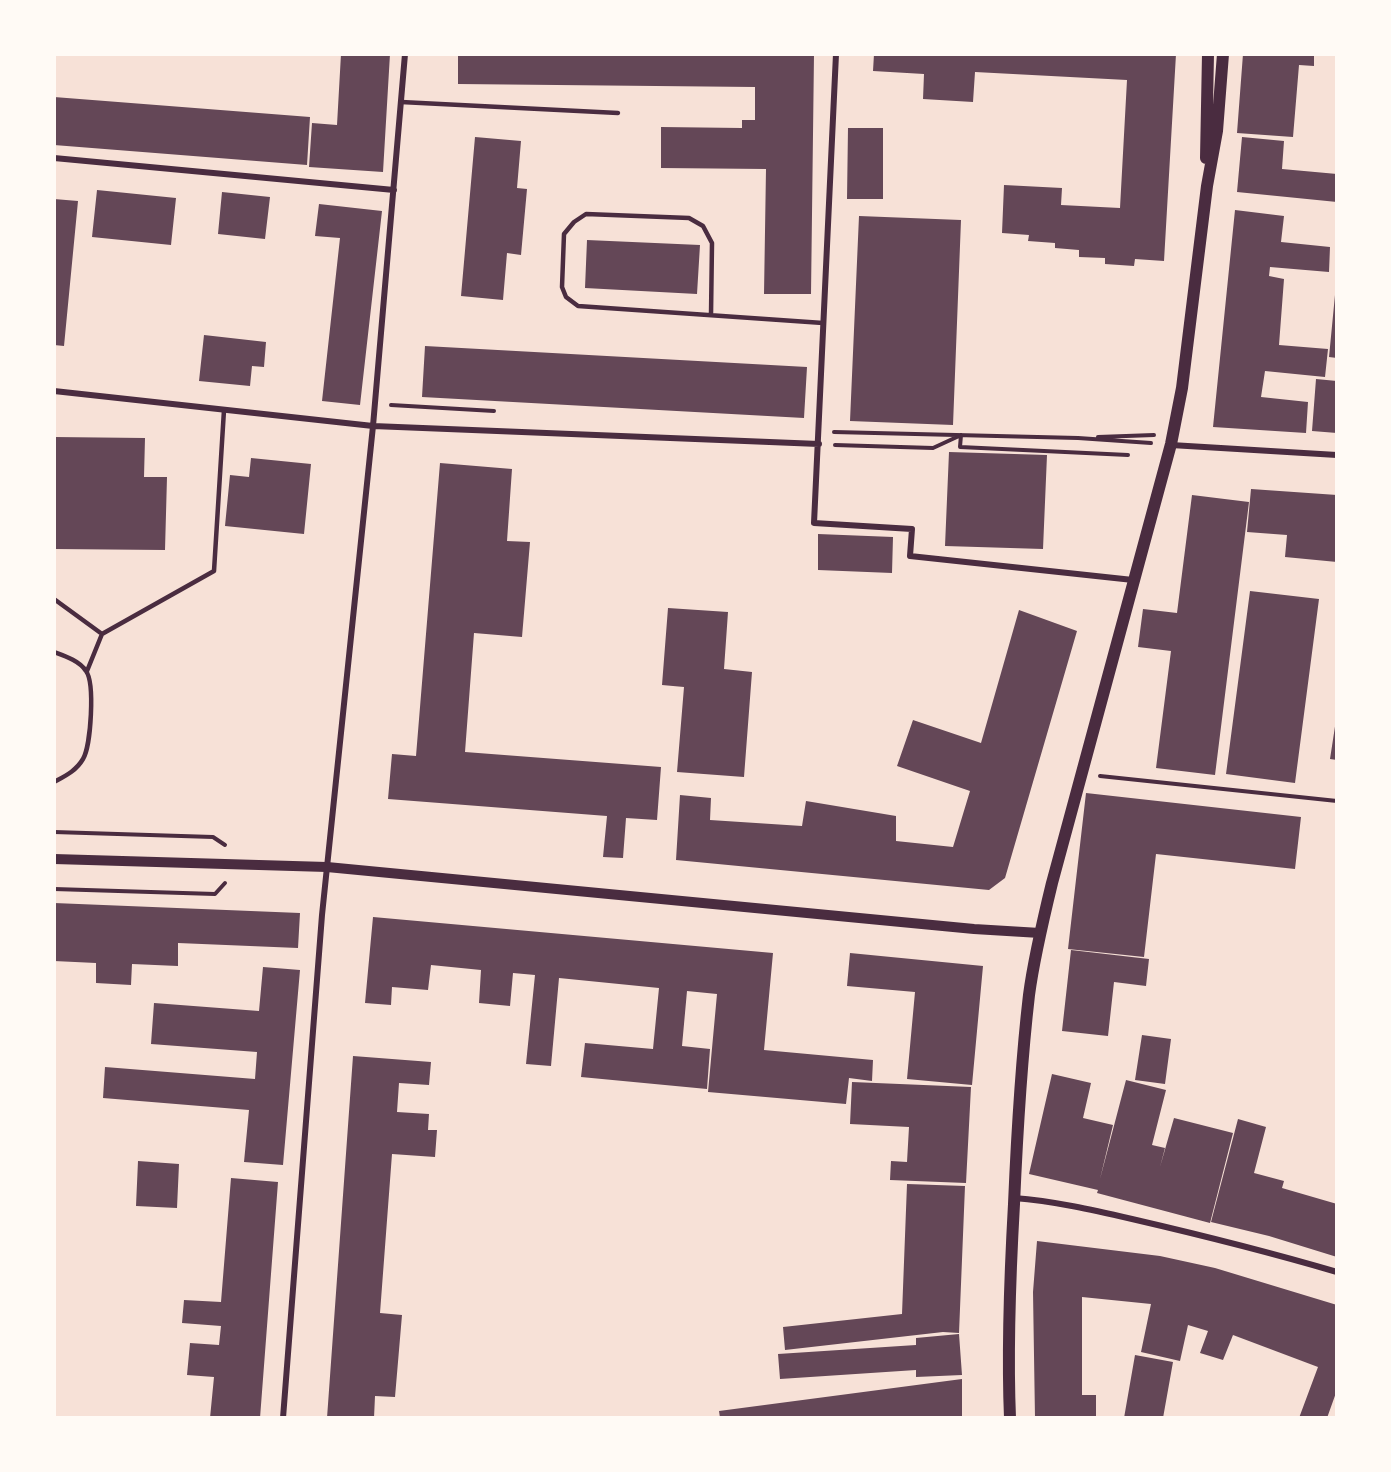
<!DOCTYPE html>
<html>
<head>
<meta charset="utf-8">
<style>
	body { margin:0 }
	#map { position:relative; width:1391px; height:1472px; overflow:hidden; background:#f7e1d7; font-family:Manrope,sans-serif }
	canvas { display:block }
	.frame { position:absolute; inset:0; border:56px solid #fffaf5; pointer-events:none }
</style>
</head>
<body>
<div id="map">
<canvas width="1391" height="1472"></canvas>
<div class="frame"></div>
</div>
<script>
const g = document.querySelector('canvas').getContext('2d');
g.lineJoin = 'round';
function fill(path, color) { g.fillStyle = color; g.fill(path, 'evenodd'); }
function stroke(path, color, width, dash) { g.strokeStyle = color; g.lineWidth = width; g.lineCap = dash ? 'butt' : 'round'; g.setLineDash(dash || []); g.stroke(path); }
fill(new Path2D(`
	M341 54H390L383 172 309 167 312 123 337 125Z
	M458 54H814L811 294H764L766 169 661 168V127L742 128V120H755V87L458 84Z
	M874 54H1176L1164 261 1135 259 1134 266 1105 264V258L1079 257V250L1055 248V243L1028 241 1029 235 1002 233 1004 185 1062 188 1061 205 1120 208 1127 80 975 72 973 102 923 99 924 74 873 71Z
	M1243 54H1314V66L1299 65 1293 137 1237 133Z
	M54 97 310 117 307 165 54 145Z
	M848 128H883V199H847Z
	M475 137 521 141 517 188 527 189 521 255 507 253 503 300 461 296Z
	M1242 137 1284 141 1282 169 1337 174V202L1237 192Z
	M97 190 176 198 171 245 92 237Z
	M222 192 270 197 265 239 218 234Z
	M54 199 78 201 64 346 54 345Z
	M319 204 382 211 360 405 322 401 340 238 315 236Z
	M1235 210 1284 216 1281 242 1330 247 1329 272 1270 267 1269 276 1284 279 1279 345 1328 349 1325 377 1265 371 1261 397 1308 402 1306 433 1213 427Z
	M859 216 961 220 953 425 850 421Z
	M587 240 700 245 697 294 585 288Z
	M1335 295H1337V358L1329 357Z
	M204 335 266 342 264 367 252 366 250 386 199 381Z
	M425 346 807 367 804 418 422 397Z
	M1316 379 1337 381V433L1312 431Z
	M54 437 145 438 144 477H167L165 550 54 549Z
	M949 452 1047 455 1043 549 945 546Z
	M251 458 311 464 304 534 225 526 230 475 249 477Z
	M440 463 512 469 507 541 530 542 522 637 474 633 465 752 661 767 657 820 626 818 623 858 603 857 607 816 388 799 392 754 416 756Z
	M1251 489 1337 495V562L1285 557 1287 535 1247 532Z
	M1192 495 1249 502 1215 775 1156 768 1171 651 1138 647 1143 609 1177 613Z
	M818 534 893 537 892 573 818 570Z
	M1250 591 1319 599 1295 783 1226 774Z
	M668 608 728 612 724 669 752 672 744 777 677 772 684 687 662 685Z
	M1019 610 1077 631 1005 878 989 890 676 860 680 795 711 798 710 820 802 826 806 801 896 816V841L953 847 970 791 897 766 913 720 981 743Z
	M1336 720H1337V760L1330 759Z
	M1086 793 1301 817 1295 869 1156 854 1144 957 1068 949Z
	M54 903 300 913 298 948 178 943V966L132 964 131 985 96 983V963L54 961Z
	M373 917 773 953 764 1050 873 1060 872 1081 849 1078 846 1104 708 1092 717 994 687 991 682 1046 710 1049 707 1089 581 1077 585 1043 653 1049 659 988 559 978 551 1066 526 1064 535 975 513 973 510 1006 479 1003 481 970 431 965 428 990 392 987 391 1005 365 1003Z
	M1071 950 1149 959 1146 986 1114 982 1108 1036 1062 1031Z
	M850 953 983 966 972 1085 907 1079 915 992 847 986Z
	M263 967 300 970 283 1165 244 1162 249 1110 103 1098 105 1067 255 1079 257 1052 151 1044 154 1003 259 1011Z
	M1142 1035 1171 1039 1165 1084 1135 1080Z
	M353 1056 431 1062 429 1085 399 1083 397 1112 429 1114 428 1130H437L435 1157 392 1154 380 1313 402 1315 395 1397 375 1396 374 1418H327Z
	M1052 1074 1091 1083 1083 1118 1113 1125 1100 1179 1126 1080 1166 1090 1152 1145 1165 1148 1160 1167 1174 1118 1233 1133 1210 1223 1097 1193 1098 1190 1029 1174Z
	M852 1082 971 1087 966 1183 890 1180 891 1161 907 1162 909 1127 850 1124Z
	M1238 1119 1266 1127 1254 1173 1284 1181 1282 1188 1337 1204V1257L1269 1236 1211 1222Z
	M138 1161 179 1164 177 1208 136 1206Z
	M231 1178 278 1182 260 1418H210L214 1377 187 1375 190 1343 219 1345 221 1326 182 1323 184 1300 221 1302Z
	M907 1184 965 1186 959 1333 943 1332 785 1350 783 1327 902 1314Z
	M1037 1241 1160 1256 1215 1268 1337 1305V1390L1327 1418H1299L1318 1367 1233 1335 1223 1360 1200 1353 1208 1331 1188 1325 1180 1361 1141 1352 1151 1304 1082 1297V1395H1096V1418H1035L1033 1292Z
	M959 1334 962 1375 916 1377V1370L780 1379 778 1354 916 1345V1338Z
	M1135 1355 1173 1362 1163 1418H1124Z
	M962 1379V1418H720L719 1411Z`), '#644757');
stroke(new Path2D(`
	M391 405 494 411
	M834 432 1078 438 1151 443
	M961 435 960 447 1128 455
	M1098 437 1154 435
	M835 445 933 448 959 436
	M1100 776 1337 801
	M54 832 213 837 225 845
	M54 889 215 894 225 883`), '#4a2c40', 4);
stroke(new Path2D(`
	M401 102 618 113
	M711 315 712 243 703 226 689 218 586 214 574 222 564 234 562 287 566 297 578 306 823 323
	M54 599 102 634
	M54 652C65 656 80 661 86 671 95 683 91 746 83 759 76 771 65 776 54 782
	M87 671 102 634 214 571 224 410`), '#4a2c40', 4.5);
stroke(new Path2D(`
	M836 54 814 523 912 529 910 556 1133 580
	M54 158 394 190
	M54 391 373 426 819 444
	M1171 445 1337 455
	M1014 1198C1054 1201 1093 1210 1132 1219 1201 1235 1269 1252 1337 1272
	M283 1418 322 915 373 426 405 54`), '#4a2c40', 6);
stroke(new Path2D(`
	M54 859 327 867 974 929 1040 933`), '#4a2c40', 10);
stroke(new Path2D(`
	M1206 158 1208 54
	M1010 1418C1007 1347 1010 1275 1014 1204 1017 1134 1021 1064 1029 995 1034 957 1043 920 1052 883L1171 444 1182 388 1207 186 1217 131 1223 54`), '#4a2c40', 12);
</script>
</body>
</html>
